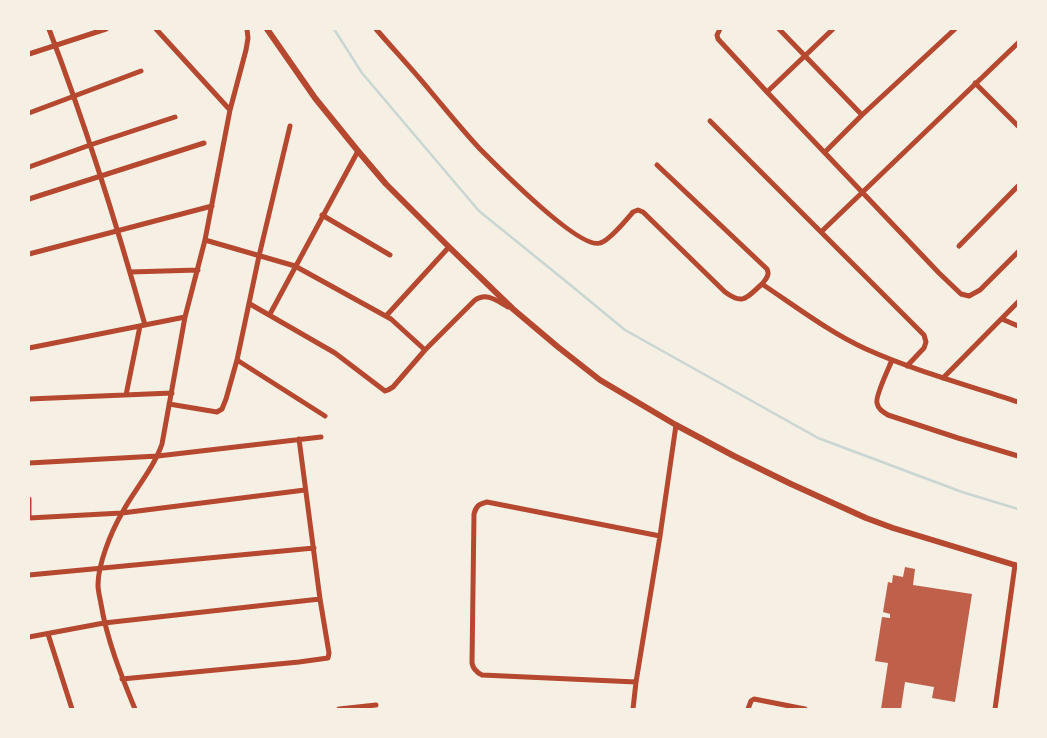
<!DOCTYPE html>
<html>
<head>
<meta charset="utf-8">
<style>
	body { margin:0 }
	#map { position:relative; width:1047px; height:738px; overflow:hidden; background:#f6efe4; font-family:"Open Sans",sans-serif }
	canvas { display:block }
	.frame { position:absolute; inset:0; border:30px solid #f6efe4; pointer-events:none }
</style>
</head>
<body>
<div id="map">
<canvas width="1047" height="738"></canvas>
<div class="frame"></div>
</div>
<script>
const g = document.querySelector('canvas').getContext('2d');
g.lineJoin = 'round';
function stroke(path, color, width, dash) { g.strokeStyle = color; g.lineWidth = width; g.lineCap = dash ? 'butt' : 'round'; g.setLineDash(dash || []); g.stroke(path); }
function fill(path, color) { g.fillStyle = color; g.fill(path, 'evenodd'); }
stroke(new Path2D(`
	M334 29 362 73 479 211 568 283 625 330 818 438 962 492 1018 509`), '#c9d6d2', 2.5);
fill(new Path2D(`
	M905 567 915 569 913 585 972 594 955 702 932 698 934 687 905 682 901 709H881L888 663 875 661 882 617 890 618V614L883 612 888 582 892 583 893 575 903 577Z`), '#bf614a');
stroke(new Path2D(`
	M49 29C86 126 117 225 145 325
	M156 29 230 110
	M376 29C394 50 413 70 431 92 447 111 463 131 480 149 497 166 579 250 600 243 609 241 627 219 633 212L638 210 643 212 725 292C744 306 747 297 762 284 795 306 829 332 866 349 915 371 967 385 1018 402
	M720 29 717 35 718 39 767 92
	M779 29 862 115 825 152
	M833 29 767 92 939 273 961 294 969 296 980 290 1018 252
	M29 54 106 29
	M975 83 1018 126
	M29 113 141 71
	M862 115 955 29
	M710 121 924 335 926 342 924 348 907 366
	M657 165 767 269C770 275 766 279 762 284
	M29 167 90 145 175 117
	M29 199 204 143
	M322 215 390 255
	M821 232 1018 43
	M205 240 295 266 391 319 425 350
	M959 246 1018 186
	M29 254 212 206
	M130 272 198 270
	M250 304 335 353 385 391 388 390 393 387 425 350 475 300C487 292 497 301 508 307
	M270 314 358 151
	M386 316 449 247
	M1002 319 1018 326
	M29 348 185 317
	M237 360 325 416
	M892 360C889 368 875 396 877 403 878 409 883 412 888 415L958 438 1018 456
	M943 378 1018 302
	M126 395 140 326
	M29 399 172 393
	M169 404 217 412 222 409 226 399 237 360 259 256 290 126
	M29 463 158 456 321 437
	M29 499V518
	M29 518 122 513 305 490
	M29 575 314 548
	M48 634 72 709
	M29 637 104 623 320 599
	M122 679 299 662 328 658 329 653 320 599 299 439
	M636 682 482 675C476 672 473 669 472 663L474 514C476 506 479 504 487 502L660 536
	M135 709C121 675 107 640 101 604 100 598 98 591 98 585 98 564 111 532 122 513 134 490 153 470 162 444L185 317 205 240 230 110 246 50 248 38 247 29
	M339 709 376 705
	M633 709 636 682 660 536 676 425
	M748 709 751 701 754 699 805 709
	M995 709 1015 565`), '#b5482f', 5);
stroke(new Path2D(`
	M267 29 315 98 358 151 386 184 449 247 513 309 558 347 600 380 676 425 734 456 791 484 866 518 893 528 1018 566`), '#b5482f', 6);
</script>
</body>
</html>
